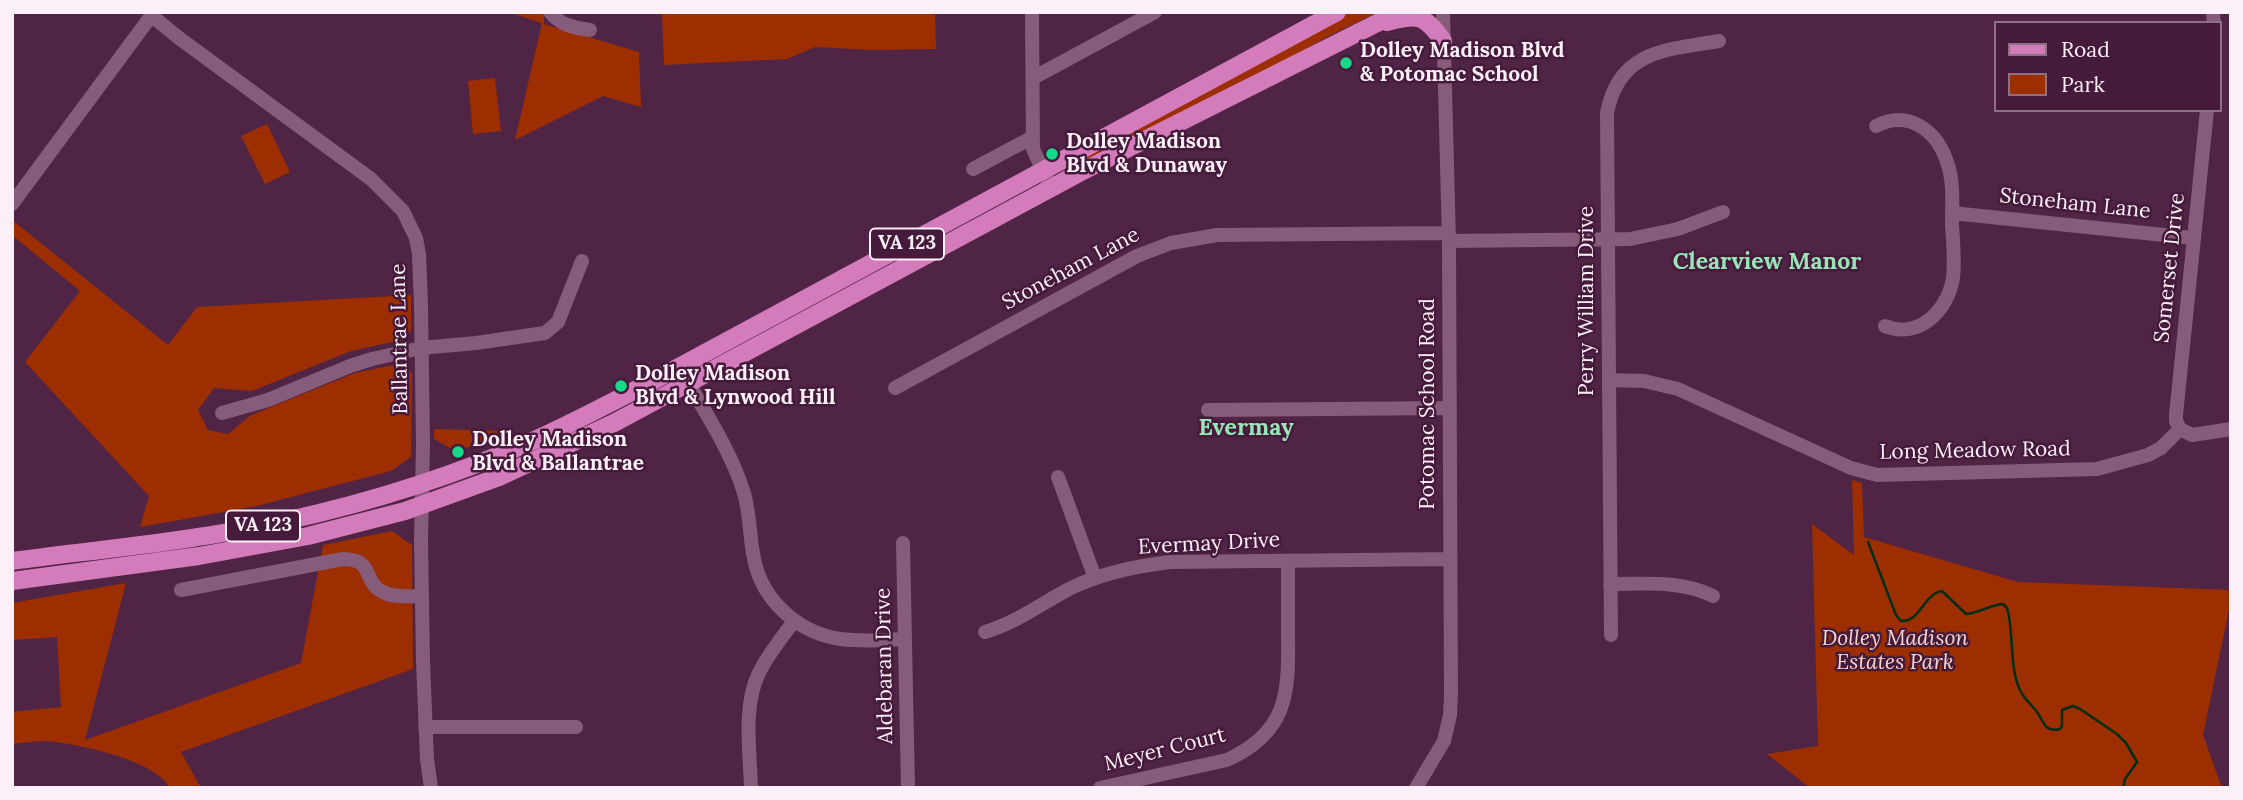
<!DOCTYPE html>
<html>
<head>
<meta charset="utf-8">
<style>
	body { margin:0 }
	#map { position:relative; width:2243px; height:800px; overflow:hidden; background:#502445; font-family:Lora,serif }
	canvas { display:block }
	.frame { position:absolute; inset:0; border:14px solid #fcf0f8; pointer-events:none }
	.legend { position:absolute; left:1994px; top:21px; width:228px; height:91px; box-sizing:border-box; background:#451a3a; border:2px solid #8e7086; margin:0; padding:9px 12px; list-style:none; font-size:21px; color:#fcf0f8 }
	.legend li { display:flex; align-items:center; gap:14px; height:35px }
	.legend b { width:35px; border:2px solid #8e7086 }
</style>
</head>
<body>
<div id="map">
<canvas width="2243" height="800"></canvas>
<div class="frame"></div>
<ul class="legend">
<li><b style="height:9px;background:#d47bbc"></b>Road</li>
<li><b style="height:19px;background:#9d2e00"></b>Park</li>
</ul>
</div>
<script>
const g = document.querySelector('canvas').getContext('2d');
g.lineJoin = 'round';
function fill(path, color) { g.fillStyle = color; g.fill(path, 'evenodd'); }
function stroke(path, color, width, dash) { g.strokeStyle = color; g.lineWidth = width; g.lineCap = dash ? 'butt' : 'round'; g.setLineDash(dash || []); g.stroke(path); }
function drawText(font, color, halo, rows, align = 'center') {
  g.font = font + ' Lora,serif'; g.lineWidth = 5; g.setLineDash([]); g.textBaseline = 'middle'; g.strokeStyle = halo; g.fillStyle = color; for (const [text, x, y, turn = 0] of rows) {
    g.save(); g.translate(x, y); g.rotate((+turn || 0) * Math.PI / 180); g.textAlign = isNaN(turn) ? turn : align; if (halo) g.strokeText(text, 0, 0); g.fillText(text, 0, 0); g.restore();
  }
}
fill(new Path2D(`
	M508 12H544V24L639 52 641 107 603 96 515 140 542 23Z
	M662 12H935L936 49 871 50 815 47 787 59 664 65Z
	M1350 12H1378L1327 37 1212 102 1064 172 1065 166Z
	M495 78 501 131 473 134 468 81Z
	M267 124 290 172 265 184 241 136Z
	M12 220 168 345 197 307 411 295V330L401 340 351 351 252 391 214 388 198 410 208 430 228 434 251 415 355 373 403 363 412 374 411 457 391 471 257 506 140 527 149 496 25 362 80 291 12 235Z
	M434 429 505 431 457 452 434 439Z
	M1852 480 1862 483 1864 537 2018 582 2231 590V600L2203 735 2222 788H1810L1767 754 1818 746 1812 524 1854 555Z
	M392 531 412 545 413 669 181 752 201 788H170C156 760 75 743 45 741 34 741 23 743 12 744V712L61 707 57 637 12 640V603L126 583 85 740 301 663 323 545Z`), '#9d2e00');
stroke(new Path2D(`
	M1868 542 1896 615 1901 621C1921 622 1923 594 1942 591L1966 614C1979 613 1990 605 2003 604L2007 608C2014 630 2009 668 2020 690 2024 699 2032 705 2037 712 2044 722 2045 733 2060 729L2062 726V710L2073 706 2080 709 2117 734 2126 743 2137 762 2125 779 2123 788`), '#002e18', 2.5);
stroke(new Path2D(`
	M550 12C560 25 574 28 590 30
	M1032 12 1033 149 1051 188
	M2213 14 2214 23
	M152 16 179 38 371 179 403 211 416 238 419 254 421 305 423 444 421 541 423 661 427 759 431 788
	M1033 78 1155 12
	M1876 126C1909 109 1938 131 1948 165 1954 184 1952 205 1952 224 1953 241 1955 261 1953 278 1948 310 1919 340 1885 326
	M973 169 1033 137
	M12 204 154 12
	M1952 213 2193 238
	M1449 241 1630 239 1678 229 1723 212
	M683 374C705 412 731 451 744 493 751 517 749 543 756 567 767 605 802 634 841 639 862 642 884 640 905 639
	M1609 380 1644 381 1678 389 1851 468 1877 475 2097 469 2148 455 2161 448 2180 429
	M895 388 1137 256 1171 243 1217 235 1448 233
	M1208 410 1449 408
	M222 413 268 400 350 366 372 359 421 348 476 343 545 333 558 322 582 261
	M2180 429 2176 421V415L2207 110
	M2180 429 2192 435 2231 429
	M1058 477 1095 578
	M903 543 908 788
	M1610 584C1645 584 1681 580 1713 596
	M181 590 343 559C375 559 362 582 383 592 394 598 410 596 422 596
	M985 632C1016 623 1042 603 1071 588 1102 573 1136 566 1170 562L1450 559
	M1611 635 1607 113C1619 50 1666 50 1719 41
	M425 727H576
	M751 788C750 752 743 708 758 675 767 655 782 638 794 621
	M1100 788 1227 760C1286 733 1289 696 1288 638 1288 612 1288 586 1288 561
	M1416 788 1444 741 1450 715 1451 695 1449 241 1443 12`), '#875b7a', 14);
stroke(new Path2D(`
	M1387 22C1418 14 1424 14 1443 41
	M12 561C103 549 195 541 285 521 371 502 457 475 537 439 585 417 632 392 679 367L1337 12
	M12 581 199 556 308 536 405 511 499 477 614 423 1079 173 1399 12`), '#d47bbc', 18);
for (const [x, y, r, color] of [
	[1346,63,7,"#16d989"],
	[1052,154,7,"#16d989"],
	[621,386,7,"#16d989"],
	[458,452,7,"#16d989"]
]) { const dot = new Path2D(); dot.arc(x, y, r, 0, 2 * Math.PI); g.fillStyle = color; g.fill(dot); stroke(dot, '#451a3a', 2.5); }
for (const [x, y, w] of [
	[907,244,74],
	[263,526,74]
]) { const box = new Path2D(); box.roundRect(x - w / 2, y - 15.5, w, 31, 5); g.fillStyle = '#451a3a'; g.fill(box); stroke(box, '#fcf0f8', 2); }
drawText('bold 19px', '#fcf0f8', null, [
	["VA 123",907,244],
	["VA 123",263,526]
]);
drawText('bold 21px', '#fcf0f8', '#451a3a', [
	["Dolley Madison Blvd",1360,51],
	["& Potomac School",1360,75],
	["Dolley Madison",1066,142],
	["Blvd & Dunaway",1066,166],
	["Dolley Madison",635,374],
	["Blvd & Lynwood Hill",635,398],
	["Dolley Madison",472,440],
	["Blvd & Ballantrae",472,464]
], 'left');
drawText('21px', '#fcf0f8', '#451a3a', [
	["Stoneham Lane",2075,204,6],
	["Somerset Drive",2170,268,-84],
	["Stoneham Lane",1071,269,-28],
	["Perry William Drive",1587,301,-90],
	["Ballantrae Lane",400,339,-91],
	["Potomac School Road",1428,404,-90],
	["Long Meadow Road",1975,451,-1],
	["Evermay Drive",1209,544,-3],
	["Aldebaran Drive",885,666,-91],
	["Meyer Court",1165,750,-14]
]);
drawText('italic 21px', '#f7d7cd', '#451a3a', [
	["Dolley Madison",1895,639],
	["Estates Park",1895,663]
]);
drawText('bold 23px', '#98e6b8', '#451a3a', [
	["Clearview Manor",1767,262],
	["Evermay",1246,428]
]);
</script>
</body>
</html>
